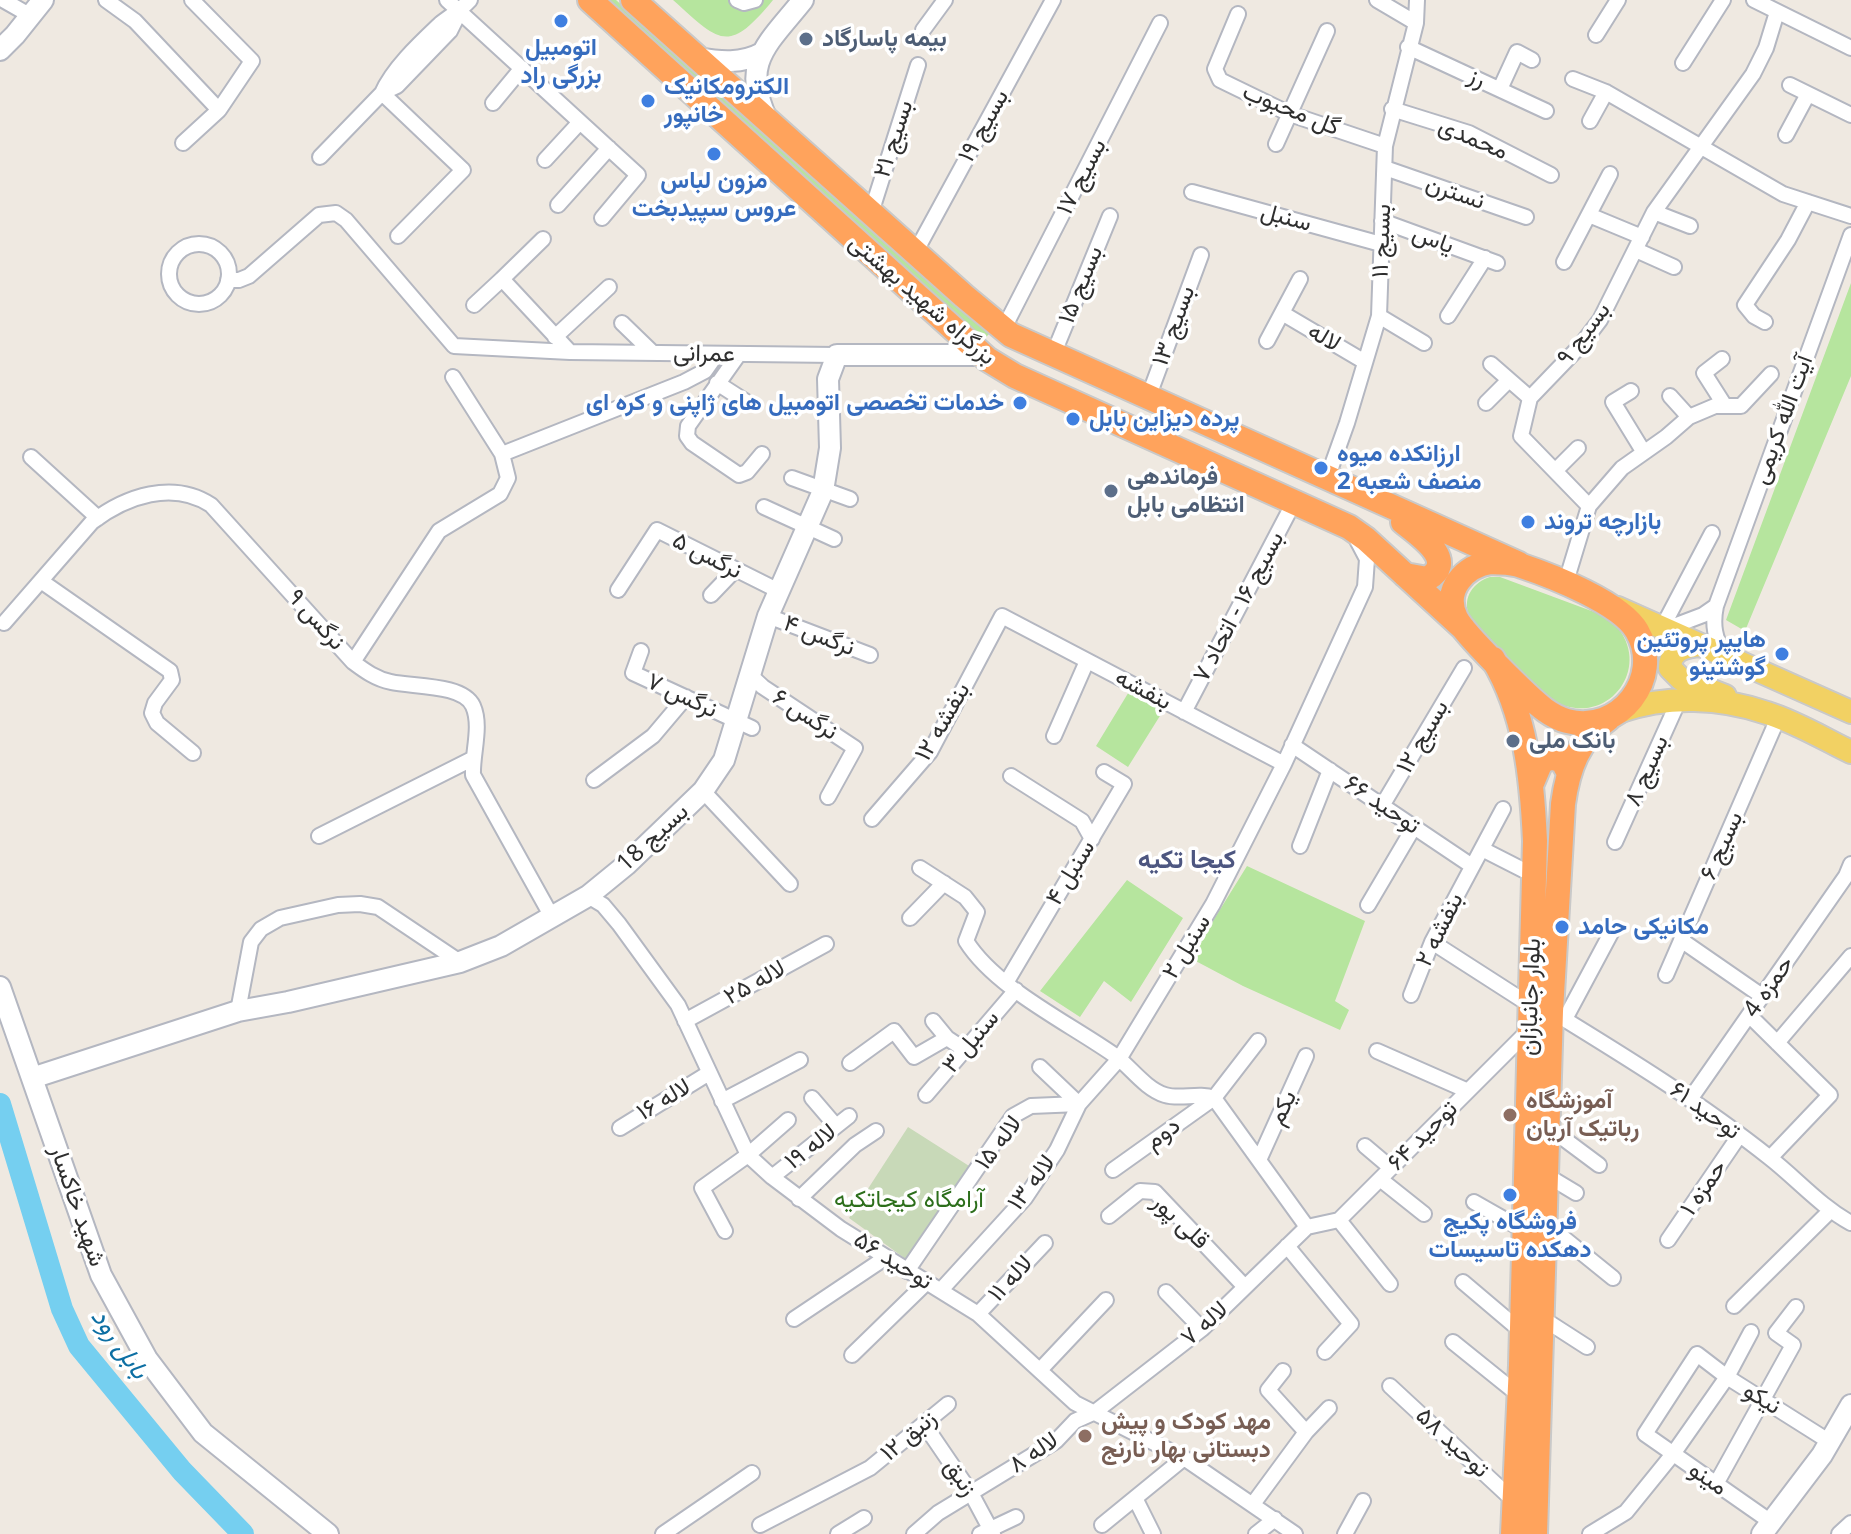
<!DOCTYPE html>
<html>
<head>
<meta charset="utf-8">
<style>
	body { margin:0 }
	canvas { display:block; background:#efe9e1 }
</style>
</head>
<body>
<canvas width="1851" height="1534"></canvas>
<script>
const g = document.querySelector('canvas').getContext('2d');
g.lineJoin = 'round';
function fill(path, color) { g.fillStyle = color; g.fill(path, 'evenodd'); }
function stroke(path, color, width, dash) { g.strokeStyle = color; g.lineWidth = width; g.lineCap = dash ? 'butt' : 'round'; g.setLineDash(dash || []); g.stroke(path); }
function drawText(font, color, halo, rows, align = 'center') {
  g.font = font + ' "Noto Sans",Vazirmatn,sans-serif'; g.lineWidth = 7; g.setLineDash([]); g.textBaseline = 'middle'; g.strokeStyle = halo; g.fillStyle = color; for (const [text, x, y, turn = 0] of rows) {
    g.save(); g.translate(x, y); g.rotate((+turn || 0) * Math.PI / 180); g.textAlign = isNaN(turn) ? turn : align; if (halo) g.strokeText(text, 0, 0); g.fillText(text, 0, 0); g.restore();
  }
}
fill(new Path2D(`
	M608 0H616L989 334 984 339Z
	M673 0H773C728 55 720 42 673 0Z
	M1851 283V376L1745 631 1726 620Z
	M1490 577H1500L1605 616C1664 659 1606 739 1546 696 1530 680 1475 631 1469 615 1462 597 1474 582 1490 577Z
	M1130 690 1163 711 1128 767 1096 746Z
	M1247 866 1365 921 1335 1001 1349 1010 1340 1030 1243 986 1190 958Z
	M1127 880 1183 918 1131 1002 1104 981 1080 1017 1040 991Z`), '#b6e59e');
fill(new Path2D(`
	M908 1127 977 1171 914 1265 849 1218Z`), '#c8d9b8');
stroke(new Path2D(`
	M0 1104 62 1309 79 1346 182 1471 243 1534`), '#75cff0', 22);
const street = new Path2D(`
	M3 0 31 16
	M106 0 135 21 219 110 183 143
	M192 0 252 61 219 110
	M447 0 638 175 602 218
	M737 0 744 3 755 0
	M1377 0 1416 23
	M1754 0 1851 48
	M1238 14 1215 69 1220 80 1290 114 1385 146
	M923 30 945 0
	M1596 35 1618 0
	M1408 47 1546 111
	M1683 63 1723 0
	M1573 79 1606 92 1783 194 1851 216
	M1790 85 1851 115
	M1500 89 1517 52 1532 60
	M382 93 463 170 398 236
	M382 93C393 68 420 43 440 24 450 16 461 10 470 0
	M493 103 522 68
	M1392 109 1469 133 1551 175
	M1590 121 1606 92
	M1786 135 1808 94
	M1276 144 1327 31
	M320 157 382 93 397 86 450 31 460 11
	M545 160 580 122
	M1385 168 1526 217
	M1192 192 1381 244
	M558 205 609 148
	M1654 212 1690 226
	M871 213 918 65
	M1589 215 1642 237
	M1382 221 1497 263
	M543 239 502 279 570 352
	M169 274a30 30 0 1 1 60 0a30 30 0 1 1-60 0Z
	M1636 250 1674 267
	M915 253 1053 0
	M1564 262 1610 174
	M228 280H239L249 276 319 215 336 213 346 220 454 346 570 352 837 355
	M474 305 502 279
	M1282 313 1365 362
	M1379 316 1424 343
	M1448 316 1485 258
	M1765 322 1754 316 1745 305 1788 240 1808 202
	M622 323 653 353
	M1003 330 1160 23
	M555 337 609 287
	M1267 341 1300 279
	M739 354 688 426 687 436 692 443 739 475 747 472 762 454
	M1053 355 1110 216
	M1722 359 1704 373 1725 406
	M1491 364 1530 398
	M717 383 748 403
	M1631 391 1613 402 1643 451
	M1670 396 1689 417
	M1148 398 1201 255
	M1486 403 1509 380
	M502 454 684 382 705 371 717 354
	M31 457 98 518
	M1555 471 1578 448
	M792 478 850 499
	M1327 479 1347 423 1379 316 1385 146 1416 23 1417 0
	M1589 506 1521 436 1530 398 1581 345 1600 320 1654 212 1753 74 1766 48 1777 12
	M764 507 834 539
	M41 581 170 671 172 680 155 703 152 713 157 723 193 753
	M1565 585 1589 506 1622 468 1666 437 1689 417 1715 406H1741L1771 374
	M618 590 657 530 779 591
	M711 595 735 570
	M768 616 870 655
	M4 623 92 522C126 496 173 480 211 505L353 662C365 671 376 679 391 682 413 687 463 684 473 706 482 726 472 754 473 775L552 917
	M1662 628 1712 533
	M1666 629 1703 615 1716 606
	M641 651 633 673 752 728
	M1724 655C1715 638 1712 625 1716 606L1851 235
	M353 662 439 531 500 494 508 478 502 454 453 377
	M750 675 763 687 855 748 828 797
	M1184 712 1294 502
	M1054 736 1087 661
	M1292 745 1472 866
	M1011 776 1082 821 1092 839
	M594 780 653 736 686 697
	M703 791 790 884
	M1382 806 1464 668
	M872 819 930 752 1002 616 1284 764
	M319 836 472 759
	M1615 842 1679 700
	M1300 846 1330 770
	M1482 849 1535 876
	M920 868 965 897 977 912 966 941C996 989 1071 1024 1117 1057 1132 1069 1146 1089 1165 1095 1181 1100 1198 1092 1214 1098
	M588 896 603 905 619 924 678 1005 748 1155 772 1177 841 1229 978 1314 1075 1403 1184 1458 1295 1534
	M1368 905 1414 827
	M910 918 944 883
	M1681 940 1762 996
	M1432 942 1530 1005
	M1666 975 1778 718
	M1006 983 1124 784 1104 772
	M1411 995 1432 942 1503 809
	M238 1011 251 942 261 929 280 918 338 905 360 904 378 907 460 962
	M1551 1011C1626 1057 1701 1103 1770 1158 1798 1180 1820 1206 1851 1223
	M1749 1015 1830 1095 1770 1158
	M1565 1019 1611 933
	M685 1021 826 944
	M933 1021 947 1038 965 1050
	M1777 1043 1851 956
	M1377 1051 1468 1091
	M850 1063 894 1031 914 1057 947 1038
	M926 1095 1016 990
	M812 1098 836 1126
	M1214 1098 1307 1227
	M1691 1098 1846 876 1851 864
	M722 1101 800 1060
	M1548 1127 1599 1165
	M620 1128 709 1073
	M1365 1146 1391 1168
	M1259 1160 1306 1056
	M1113 1170 1214 1098 1258 1041
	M1546 1175 1576 1193
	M772 1177 849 1116
	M1380 1179 1424 1214
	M799 1199 855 1145 876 1131
	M1474 1202 1525 1231
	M1109 1216 1140 1191 1155 1192 1245 1287
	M1339 1220 1390 1284
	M1545 1223 1613 1278
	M1307 1227 1339 1220 1529 1030
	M725 1231 702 1188 748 1155 788 1120
	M1668 1240 1739 1136
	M1287 1246 1351 1324 1325 1352
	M907 1271 1013 1116 1031 1106 1079 1104 1119 1059 1213 904 1284 764 1365 587 1367 559 1357 540
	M1463 1282 1522 1332
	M941 1290 1025 1198 1057 1150 1079 1104 1040 1067
	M1166 1292 1202 1329
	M1734 1306 1830 1211
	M978 1314 1045 1243
	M1542 1318 1587 1347
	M794 1319 885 1258
	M1453 1342 1520 1396
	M852 1355 927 1282
	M1040 1370 1106 1300
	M1283 1371 1268 1390 1306 1432
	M1390 1386 1514 1501
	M924 1424 971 1493 993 1534
	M1716 1484 1793 1345 1776 1333 1796 1307
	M1135 1498 1153 1534
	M1253 1504 1306 1432 1329 1408
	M1771 1522 1645 1434 1697 1354 1727 1377 1830 1442
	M760 1525 870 1468 948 1404
	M1102 1525 1184 1458
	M663 1534 752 1473
	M838 1534 864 1518
	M914 1534 938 1513 1056 1441 1075 1421 1095 1412 1202 1329 1307 1227
	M980 1534 1016 1517
	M1256 1534 1275 1519
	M1345 1534 1363 1501
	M1590 1534 1626 1512 1673 1454 1727 1377 1751 1332
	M1839 1534 1851 1523`);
const secondary = new Path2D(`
	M0 50 15 35 43 0
	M698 58C720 62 742 64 762 53
	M768 121C739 63 768 44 803 0
	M0 987 101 1275 147 1359 203 1433 328 1534
	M32 1078 238 1011 288 1002 460 962 501 946 588 896 626 865 703 791 724 760 768 616 823 491 830 448 828 379 837 355H982
	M1762 1534 1822 1455 1851 1405`);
const primary = new Path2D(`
	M1618 608 1851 712
	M1701 645C1685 646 1670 650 1670 668L1681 679 1725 696
	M1621 711C1667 695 1721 697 1767 713 1796 722 1824 739 1851 752`);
const highway = new Path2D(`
	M590 0 987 359 1015 376 1349 527 1366 539 1463 628
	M633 0 964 296 1011 335 1519 564
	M1403 522C1419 535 1459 561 1427 579L1405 575
	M1491 562C1501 563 1512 562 1522 566 1552 576 1621 603 1637 631 1664 678 1619 735 1567 721 1559 719 1552 715 1545 710 1529 698 1464 634 1456 618 1442 590 1465 566 1491 562Z
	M1493 659C1526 714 1532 778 1535 841L1521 1365 1513 1534
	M1532 783 1540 764 1548 757 1562 760 1569 773
	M1535 1534 1551 1011 1563 804C1568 768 1578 740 1608 719`);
stroke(street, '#b4b7c1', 18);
stroke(secondary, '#b4b7c1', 24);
stroke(primary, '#c9c9c9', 26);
stroke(highway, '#c9c9c9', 28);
stroke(street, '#fff', 14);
stroke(secondary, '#fff', 20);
stroke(primary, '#f2d163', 22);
stroke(highway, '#ffa35c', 24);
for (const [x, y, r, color] of [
	[561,21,8,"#3f7fe0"],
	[806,39,8,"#5c6f8a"],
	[648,101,8,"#3f7fe0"],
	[714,154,8,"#3f7fe0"],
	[1020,403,8,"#3f7fe0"],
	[1073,419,8,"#3f7fe0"],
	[1321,468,8,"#3f7fe0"],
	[1111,491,8,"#5c6f8a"],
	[1528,522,8,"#3f7fe0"],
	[1782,654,8,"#3f7fe0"],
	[1513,741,8,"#5c6f8a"],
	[1562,927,8,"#3f7fe0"],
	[1510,1115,8,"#8d6e63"],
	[1510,1195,8,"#3f7fe0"],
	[1085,1436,8,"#8d6e63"]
]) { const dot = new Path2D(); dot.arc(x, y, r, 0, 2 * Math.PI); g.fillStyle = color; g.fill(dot); stroke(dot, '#fff', 3); }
drawText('bold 24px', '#4e5e75', '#fff', [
	["بیمه پاسارگاد",822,39],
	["فرماندهی",1127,477],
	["انتظامی بابل",1127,505],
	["بانک ملی",1529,741]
], 'left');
drawText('bold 24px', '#366cbe', '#fff', [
	["اتومبیل",561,48,"center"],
	["بزرگی راد",561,76,"center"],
	["الکترومکانیک",664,87],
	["خانپور",664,115],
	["مزون لباس",714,181,"center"],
	["عروس سپیدبخت",714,209,"center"],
	["خدمات تخصصی اتومبیل های ژاپنی و کره ای",1004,403,"right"],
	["پرده دیزاین بابل",1089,419],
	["ارزانکده میوه",1337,454],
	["منصف شعبه 2",1337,482],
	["بازارچه تروند",1544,522],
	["هایپر پروتئین",1766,640,"right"],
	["گوشتینو",1766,668,"right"],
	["مکانیکی حامد",1578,927],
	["فروشگاه پکیج",1510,1222,"center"],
	["دهکده تاسیسات",1510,1250,"center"]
], 'left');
drawText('24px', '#2e2e2e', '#fff', [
	["رز",1477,78,25],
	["گل محبوب",1291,110,22],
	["بسیج ۱۹",984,126,-61],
	["بسیج ۲۱",894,139,-72],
	["محمدی",1473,139,23],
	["بسیج ۱۷",1082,177,-63],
	["نسترن",1455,193,19],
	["سنبل",1286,218,15],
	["یاس",1433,240,20],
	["بسیج ۱۱",1382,241,-88],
	["بسیج ۱۵",1081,285,-68],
	["بزرگراه شهید بهشتی",922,300,41],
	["بسیج ۱۳",1174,326,-70],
	["بسیج ۹",1584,334,-53],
	["لاله",1324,338,31],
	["عمرانی",704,354,1],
	["آیت الله کریمی",1783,420,-70],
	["نرگس ۵",707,556,27],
	["بسیج ۱۶ - اتحاد ۷",1239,607,-62],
	["نرگس ۹",316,620,48],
	["نرگس ۴",819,636,21],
	["بنفشه",1143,690,28],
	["نرگس ۷",682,696,25],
	["نرگس ۶",805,715,33],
	["بنفشه ۱۲",943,722,-60],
	["بسیج ۱۲",1423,737,-60],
	["بسیج ۸",1647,771,-66],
	["توحید ۶۶",1382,805,34],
	["بسیج 18",653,838,-43],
	["بسیج ۶",1722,846,-66],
	["سنبل ۴",1071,873,-59],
	["بنفشه ۲",1440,930,-64],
	["سنبل ۲",1187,947,-59],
	["لاله ۲۵",755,983,-29],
	["حمزه 4",1769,987,-55],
	["بلوار جانبازان",1531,997,-88],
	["سنبل ۳",971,1042,-50],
	["لاله ۱۶",664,1100,-31],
	["یکم",1283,1108,-65],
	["توحید ۶۱",1705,1111,36],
	["دوم",1163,1134,-36],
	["توحید ۶۴",1423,1136,-45],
	["لاله ۱۵",999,1143,-53],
	["لاله ۱۹",811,1147,-38],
	["لاله ۱۳",1032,1183,-53],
	["حمزه ۱",1704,1188,-55],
	["شهید خاکسار",77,1206,71],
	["قلی پور",1180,1222,43],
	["توحید ۵۶",893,1261,32],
	["لاله ۱۱",1011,1279,-47],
	["لاله ۷",1205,1324,-41],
	["نیکو",1762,1399,32],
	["زنبق ۱۲",909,1436,-40],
	["توحید ۵۸",1452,1443,43],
	["لاله ۸",1034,1453,-34],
	["زنبق",960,1478,56],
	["مینو",1708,1479,35]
]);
drawText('bold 24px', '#785e54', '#fff', [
	["آموزشگاه",1526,1101],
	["رباتیک آریان",1526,1129],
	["مهد کودک و پیش",1101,1422],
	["دبستانی بهار نارنج",1101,1450]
], 'left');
drawText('24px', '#2c6e1b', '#fff', [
	["آرامگاه کیجاتکیه",909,1200]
]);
drawText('bold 26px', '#4d5680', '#fff', [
	["کیجا تکیه",1187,861]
]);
drawText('italic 26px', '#0d6fa3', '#fff', [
	["بابل رود",119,1344,55]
]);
</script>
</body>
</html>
